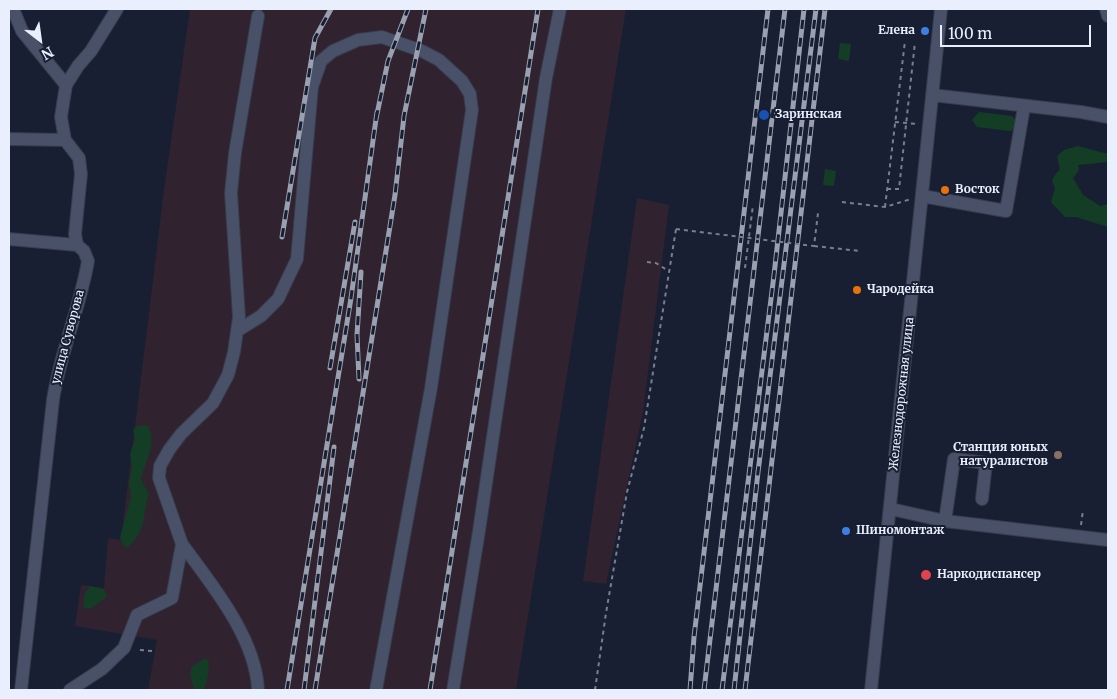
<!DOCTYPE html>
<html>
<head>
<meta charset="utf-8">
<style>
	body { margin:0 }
	#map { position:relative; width:1117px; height:699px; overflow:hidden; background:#181f33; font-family:Merriweather,serif }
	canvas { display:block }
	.frame { position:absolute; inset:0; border:10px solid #e9effd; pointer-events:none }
	.north { position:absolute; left:15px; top:15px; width:50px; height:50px; -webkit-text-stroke:4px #181f33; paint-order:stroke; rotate:150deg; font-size:14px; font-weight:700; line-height:20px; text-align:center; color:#e9effd }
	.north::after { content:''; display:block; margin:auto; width:18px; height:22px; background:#e9effd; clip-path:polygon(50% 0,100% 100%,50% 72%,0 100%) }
	.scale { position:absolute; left:940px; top:25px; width:151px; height:22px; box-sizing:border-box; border:2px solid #e9effd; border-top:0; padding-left:6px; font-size:15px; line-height:18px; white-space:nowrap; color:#e9effd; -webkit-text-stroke:4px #181f33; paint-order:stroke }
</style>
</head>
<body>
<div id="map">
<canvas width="1117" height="699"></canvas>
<div class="frame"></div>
<div class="north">N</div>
<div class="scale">100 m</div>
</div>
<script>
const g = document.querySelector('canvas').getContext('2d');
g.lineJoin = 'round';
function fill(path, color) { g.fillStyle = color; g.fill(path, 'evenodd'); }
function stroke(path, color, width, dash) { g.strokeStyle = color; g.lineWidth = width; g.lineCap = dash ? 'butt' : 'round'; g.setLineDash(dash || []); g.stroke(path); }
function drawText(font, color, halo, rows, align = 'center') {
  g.font = font + ' Merriweather,serif'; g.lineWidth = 4; g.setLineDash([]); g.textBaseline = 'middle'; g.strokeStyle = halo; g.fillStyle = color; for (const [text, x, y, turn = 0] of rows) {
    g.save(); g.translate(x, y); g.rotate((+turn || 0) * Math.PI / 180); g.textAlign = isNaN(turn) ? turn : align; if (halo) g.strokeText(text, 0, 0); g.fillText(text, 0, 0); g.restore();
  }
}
fill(new Path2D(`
	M190 9H626L516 690H148L157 640 75 626 81 585 104 588 108 538 121 540 164 190Z
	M637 198 669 205 643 412 606 584 583 581Z`), '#30222e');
fill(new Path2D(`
	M840 43 851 44 849 61 838 59Z
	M979 112 1012 116 1016 120 1014 129 1010 131 977 127 972 120Z
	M1078 146 1108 154V162L1078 165 1079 170 1073 178 1083 195 1100 206 1108 204V227L1076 217H1065L1051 202 1055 188 1052 181C1060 163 1062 179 1057 156L1064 150Z
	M825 169 836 171 834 186 823 185Z
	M147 425C159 441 144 463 141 480L149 494C142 516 147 531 127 548L123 545 120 537 131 497 129 483 132 468 130 454 135 439 133 430 137 426Z
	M90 586 104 589 107 597 90 609 84 608V595Z
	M205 658 209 662 208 676 204 690H194L190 674 192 667Z`), '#143d26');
const minor = new Path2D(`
	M13 9 22 31 66 85
	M1106 9 1108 16
	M932 95 1081 112 1108 117
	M9 139 65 140
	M922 196 1006 211 1024 107
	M9 239 77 245
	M237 331 261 316 278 299 297 259 312 87 321 61 333 51 358 40 382 37 422 51 439 60 462 81 470 94 472 110 431 388 376 690
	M891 509 945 521 1108 540
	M945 521 954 459 986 463 982 499
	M182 544C212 585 256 638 258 690
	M21 690 53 400C60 353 80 308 88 261L84 251 77 245 75 234 81 174 79 158 65 140 61 117 66 85 78 66 91 51 117 9
	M70 690 102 669 124 648 137 615 172 598 182 544 159 478 160 466 169 450 181 434 213 403 228 375 234 352 239 317 231 193 235 153 258 16
	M453 690 479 531 546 78 560 9
	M871 690 941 9`);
stroke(minor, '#363b4c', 14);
stroke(new Path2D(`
	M924 9H931
	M895 122 918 124
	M887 189H899L915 42
	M842 202 885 207 911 199
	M885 207 905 41
	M1107 231H1108
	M814 246 860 251
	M647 262 656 263 670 272
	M745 268 753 205
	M1081 525 1083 510
	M140 650 152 651
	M595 690 606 613 627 492 644 428 676 229`), '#797f90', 2, [4, 4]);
stroke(minor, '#485168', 12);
const rail = new Path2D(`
	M376 119 388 61 408 9
	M282 237 315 38 331 9
	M330 368 355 222
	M359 379 357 335 361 272
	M287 690 351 298 377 112
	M304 690 334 447
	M315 690 395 195 404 116 426 9
	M430 690 538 9
	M690 690 694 637 768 9
	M704 690 785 9
	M722 690 774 275 804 9
	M734 690 758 472 816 9
	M745 690 825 9`);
stroke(rail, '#99a0b0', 5);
stroke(rail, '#181f33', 3, [9]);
stroke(new Path2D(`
	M676 229 814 246 818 213`), '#797f90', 2, [4, 4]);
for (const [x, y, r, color] of [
	[925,31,5,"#3f7fe0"],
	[764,115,6,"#1a4fb4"],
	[945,190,5,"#e8710a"],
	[857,290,5,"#e8710a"],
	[1058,455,5,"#8d6e63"],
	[846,531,5,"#3f7fe0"],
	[926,575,6,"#e0444e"]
]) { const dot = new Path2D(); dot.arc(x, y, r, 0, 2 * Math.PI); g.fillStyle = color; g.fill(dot); stroke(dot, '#181f33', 2); }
drawText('bold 12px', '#e9effd', '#181f33', [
	["Елена",915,31,"right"],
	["Заринская",775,115],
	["Восток",955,190],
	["Чародейка",867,290],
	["Станция юных",1048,448,"right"],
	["натуралистов",1048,462,"right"],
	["Шиномонтаж",856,531],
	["Наркодиспансер",937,575]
], 'left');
drawText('12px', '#e9effd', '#181f33', [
	["улица Суворова",68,337,-75],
	["Железнодорожная улица",902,394,-84]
]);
</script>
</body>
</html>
